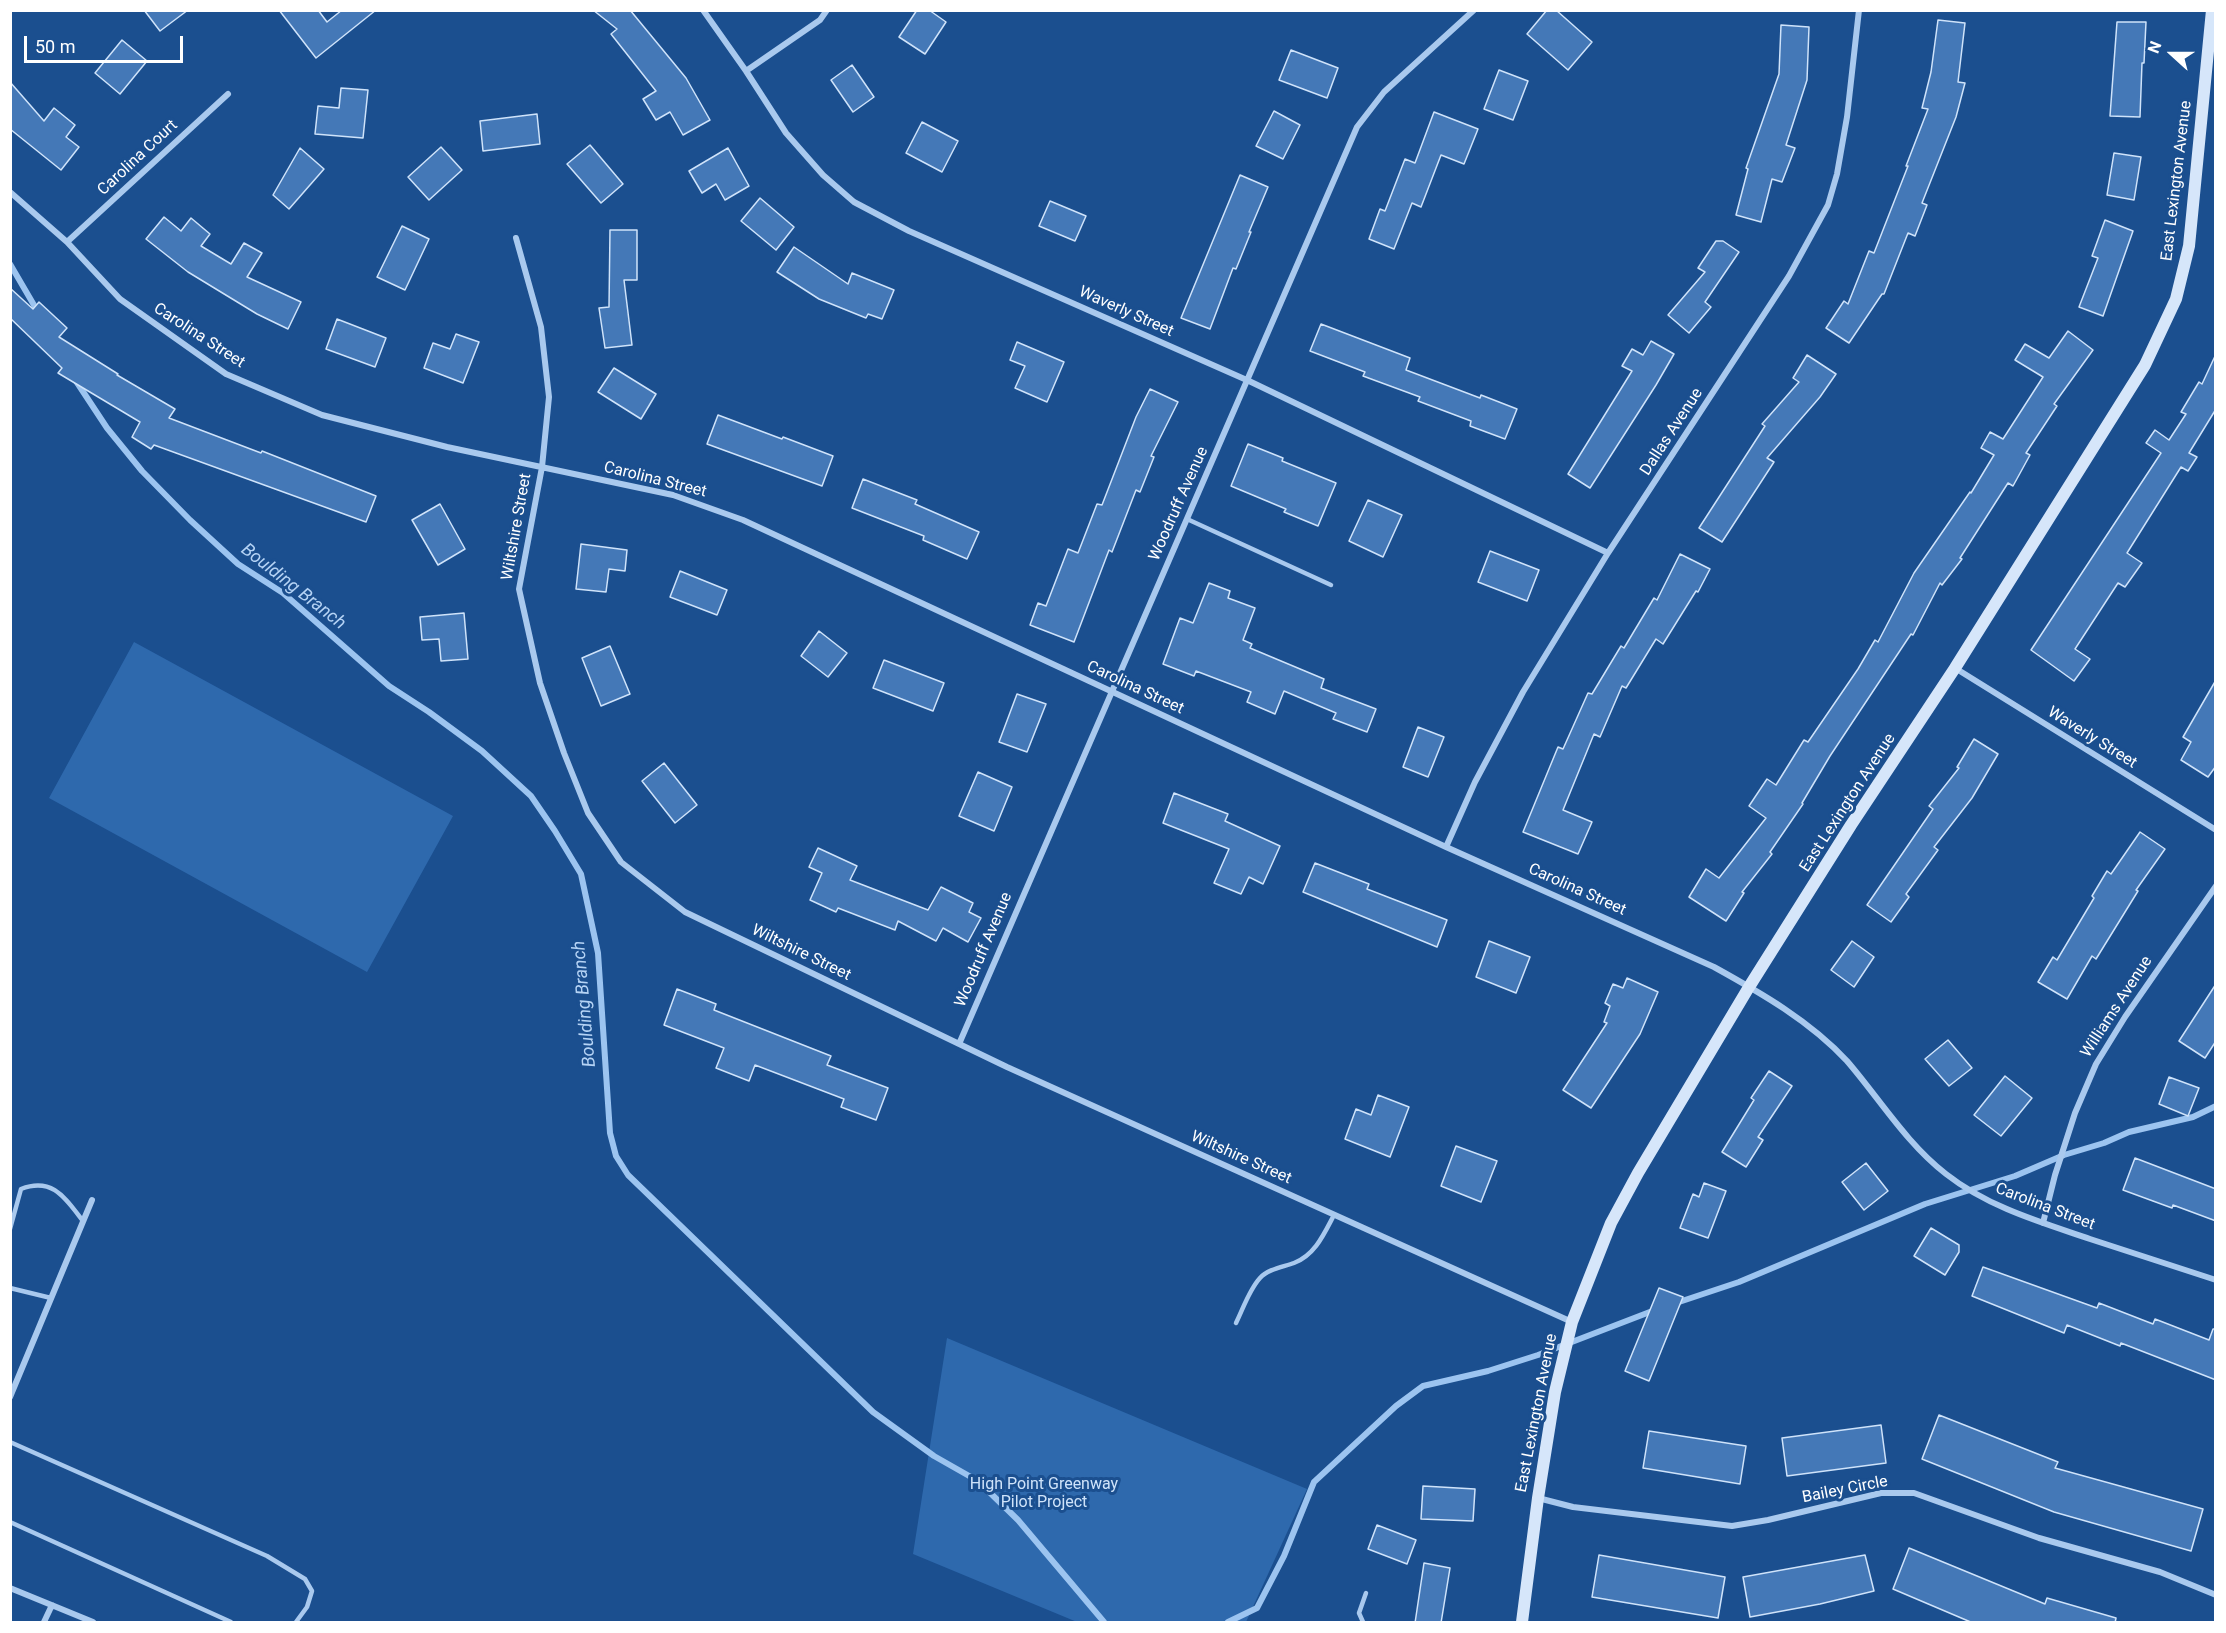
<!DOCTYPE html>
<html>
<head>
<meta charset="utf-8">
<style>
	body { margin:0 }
	#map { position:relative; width:2226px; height:1633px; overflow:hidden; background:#1b4f8f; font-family:Roboto,sans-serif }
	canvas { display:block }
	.frame { position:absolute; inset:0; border:12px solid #fff; pointer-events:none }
	.north { position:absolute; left:2142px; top:24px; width:60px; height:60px; -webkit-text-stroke:4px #1b4f8f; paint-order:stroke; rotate:291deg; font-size:16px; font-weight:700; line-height:24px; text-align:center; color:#fff }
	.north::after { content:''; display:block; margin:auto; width:21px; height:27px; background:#fff; clip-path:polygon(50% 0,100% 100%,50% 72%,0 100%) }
	.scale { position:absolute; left:24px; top:36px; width:159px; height:27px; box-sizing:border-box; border:3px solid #fff; border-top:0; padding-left:8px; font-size:18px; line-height:21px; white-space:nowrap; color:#fff; -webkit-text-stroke:4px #1b4f8f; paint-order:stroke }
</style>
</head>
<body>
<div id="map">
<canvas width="2226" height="1633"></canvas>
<div class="frame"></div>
<div class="north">N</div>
<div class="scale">50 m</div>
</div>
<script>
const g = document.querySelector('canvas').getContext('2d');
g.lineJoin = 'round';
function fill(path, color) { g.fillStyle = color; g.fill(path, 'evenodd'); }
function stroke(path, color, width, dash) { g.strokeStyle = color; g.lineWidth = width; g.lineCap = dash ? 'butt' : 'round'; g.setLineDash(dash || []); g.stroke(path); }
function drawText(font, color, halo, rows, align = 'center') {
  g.font = font + ' Roboto,sans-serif'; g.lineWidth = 6; g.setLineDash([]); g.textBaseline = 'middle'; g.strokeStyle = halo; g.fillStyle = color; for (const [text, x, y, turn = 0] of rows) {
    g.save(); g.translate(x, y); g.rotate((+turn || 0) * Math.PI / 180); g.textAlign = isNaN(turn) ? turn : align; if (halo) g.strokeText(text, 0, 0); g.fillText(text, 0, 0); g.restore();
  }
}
fill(new Path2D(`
	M134 642 453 816 367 972 49 798Z
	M947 1338 1307 1489 1246 1622H1077L913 1554Z`), '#2e69ad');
stroke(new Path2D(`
	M10 264 38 312
	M76 381 107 428 142 471 190 520 238 564 283 593 389 686 429 712 482 751 531 796 555 831 581 874 598 953 610 1133 616 1156 628 1175 873 1412 934 1456 978 1481 1018 1520 1104 1622
	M1676 1303 1739 1282 1925 1204 2015 1176 2064 1155 2104 1143 2129 1132 2193 1117 2216 1106
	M1228 1622 1257 1608 1284 1556 1314 1482 1396 1406 1423 1386 1488 1371 1538 1355 1655 1310`), '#9cc4f0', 6);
const building = new Path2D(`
	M144 10H188L160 31Z
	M279 10H318L327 22 342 10H376L316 58Z
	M593 10H630L686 78 710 120 683 135 670 112 656 120 643 99 656 91 611 34 617 29Z
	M917 10H929L946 22 925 54 899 37Z
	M1547 10H1556L1592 42 1568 70 1527 34Z
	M1938 20 1965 23 1958 82 1965 83 1956 117 1922 203 1927 205 1915 236 1908 233 1884 294H1882L1849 343 1826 328 1844 301 1848 304 1869 251 1874 253 1908 166H1906L1928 109 1922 108 1931 72Z
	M2117 22H2146L2144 63H2142L2140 117 2110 116Z
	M1781 25 1809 27 1807 80 1786 145 1795 148 1782 182 1772 179 1761 222 1736 215 1748 169 1746 168 1779 74Z
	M122 40 147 61 120 94 95 73Z
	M1291 50 1338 68 1327 98 1279 80Z
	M852 65 874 97 853 112 831 80Z
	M1499 70 1528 81 1513 120 1484 109Z
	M10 82 44 121 54 108 75 125 66 137 79 147 61 170 10 129Z
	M341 88 368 90 363 138 315 134 318 106 339 108Z
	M1274 111 1300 125 1283 159 1256 146Z
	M1434 112 1478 129 1464 164 1441 155 1421 207 1412 203 1394 249 1369 239 1380 209 1385 211 1405 159 1415 163Z
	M537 114 540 144 483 151 480 121Z
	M922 122 958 141 942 172 906 153Z
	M590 145 623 184 601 203 567 164Z
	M441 147 462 170 429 200 408 177Z
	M300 148 324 169 289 209 273 195Z
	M728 148 749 186 725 200 716 184 702 193 689 171Z
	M2114 153 2141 157 2134 200 2107 195Z
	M1240 175 1268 187 1249 232H1251L1236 269 1233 268 1210 329 1181 318Z
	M760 198 794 227 776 250 741 221Z
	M1050 201 1086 216 1075 241 1039 226Z
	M164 217 181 231 191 218 210 234 201 246 231 264 244 243 262 253 247 277 301 302 288 329 257 314 188 272 146 239Z
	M2105 220 2133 231 2103 316 2079 307 2098 258 2092 256Z
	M402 226 429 239 405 290 377 277Z
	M610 230H637V280H624L632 345 605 348 599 308 609 307Z
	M1716 241H1723L1739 252 1705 302 1711 307 1689 333 1668 315 1705 272 1698 268Z
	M794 247 848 284 852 273 894 290 882 319 868 314 866 318 819 299 777 272Z
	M10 288 33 309 39 302 67 328 59 337 118 374 117 375 175 409 169 418 261 453 262 451 376 496 366 522 154 445 151 449 132 437 140 422 58 373 62 368 10 318Z
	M337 319 386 338 375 367 326 349Z
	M1321 324 1410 358 1406 370 1480 398 1481 395 1517 409 1505 439 1470 426 1471 421 1418 401 1420 397 1363 376 1365 372 1310 351Z
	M2068 331 2093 350 2054 404 2057 406 2026 453 2030 455 2013 486 2008 483 1960 558 1962 559 1942 585 1940 583 1913 635 1911 634 1830 756 1802 803 1803 804 1770 852 1772 854 1742 892 1744 893 1726 921 1689 897 1706 869 1719 878 1766 818 1749 806 1767 779 1776 785 1804 740 1808 742 1858 669 1875 640 1878 642 1914 573 1970 492 1971 493 1994 455 1981 448 1990 432 2003 439 2043 377 2015 360 2025 344 2049 358Z
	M456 334 479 342 463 383 424 368 433 343 450 349Z
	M1651 341 1674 354 1656 385 1590 488 1568 474 1632 371 1622 366 1632 349 1643 355Z
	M1017 342 1064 362 1047 402 1015 388 1025 366 1010 360Z
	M2216 354V409L2189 453 2197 457 2188 471 2181 467 2127 553 2142 563 2125 587 2118 583 2075 649 2090 659 2074 681 2031 650 2161 453 2146 443 2155 430 2169 440 2186 414 2181 412 2199 382 2202 384Z
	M1807 355 1836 374 1820 397 1767 458 1774 462 1722 542 1699 528 1765 426 1762 424 1799 382 1793 378Z
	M614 368 656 394 641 419 598 392Z
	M1150 389 1178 402 1151 456 1154 457 1140 492 1136 490 1112 552 1109 550 1074 642 1030 625 1038 603 1046 606 1068 549 1078 553 1097 504 1102 505 1136 417Z
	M718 415 782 439 783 437 833 456 822 486 707 444Z
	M1248 444 1283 458 1282 461 1336 483 1318 526 1284 512 1286 509 1231 486Z
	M863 479 917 500 915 504 979 532 967 559 923 540 924 536 852 508Z
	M1368 500 1402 515 1383 557 1349 541Z
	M440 504 465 549 438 565 412 520Z
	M581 544 627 550 625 571 609 569 606 592 576 589Z
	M1490 551 1539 570 1527 601 1478 582Z
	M1680 554 1710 569 1698 592 1696 591 1663 644 1656 639 1626 688 1622 686 1600 737 1594 734 1563 810 1592 822 1578 854 1523 832 1558 747 1563 749 1588 693 1592 694 1621 646 1624 648 1654 598 1657 600Z
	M680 571 727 590 717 615 670 597Z
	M1209 583 1230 591 1228 598 1255 608 1243 640 1252 644 1250 648 1324 679 1321 688 1376 709 1367 732 1333 719 1336 713 1284 691 1275 714 1247 702 1251 692 1196 671 1194 676 1163 664 1180 618 1193 623Z
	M464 613 468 659 441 661 439 639 422 640 420 617Z
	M819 631 847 653 828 677 801 656Z
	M610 646 630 694 601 706 582 658Z
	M884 660 944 683 933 711 873 688Z
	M2216 680V766L2208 777 2181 760 2191 742 2183 737Z
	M1017 694 1046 704 1027 752 999 742Z
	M1418 727 1444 737 1428 777 1403 767Z
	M1974 739 1998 754 1972 798 1934 847 1938 850 1906 894 1909 897 1891 922 1867 905 1933 809 1929 806 1959 768 1957 767Z
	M664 763 697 805 675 823 642 781Z
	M978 772 1012 787 994 831 959 816Z
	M1174 793 1228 814 1225 821 1280 846 1263 884 1249 877 1241 894 1214 883 1229 849 1163 823Z
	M2140 832 2165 849 2136 890 2138 891 2096 959 2092 956 2067 999 2038 982 2053 957 2057 960 2094 898 2092 896 2107 871 2111 874Z
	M818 848 857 866 850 880 928 910 941 887 973 903 969 912 981 918 968 942 943 928 936 941 898 921 895 930 838 908 836 912 810 900 822 873 809 867Z
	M1315 863 1369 884 1367 889 1447 920 1437 947 1303 892Z
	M1489 941 1530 957 1516 993 1476 977Z
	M1852 941 1874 957 1854 987 1831 970Z
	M1627 978 1658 992 1640 1034 1591 1108 1563 1090 1607 1023 1604 1022 1610 1006 1605 1003 1613 984 1623 988Z
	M2216 984V1041L2205 1058 2179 1041Z
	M677 989 716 1004 714 1010 831 1056 827 1065 888 1088 876 1120 841 1107 844 1099 755 1065 749 1081 716 1068 724 1048 664 1025Z
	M1948 1040 1972 1068 1949 1086 1925 1059Z
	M1769 1071 1792 1086 1758 1137 1763 1140 1746 1167 1722 1152 1754 1100 1751 1098Z
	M2005 1076 2032 1098 2001 1136 1974 1115Z
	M2169 1077 2199 1088 2188 1116 2159 1104Z
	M1378 1095 1409 1107 1390 1157 1345 1139 1356 1109 1371 1115Z
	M1456 1146 1497 1161 1481 1202 1441 1186Z
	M2135 1158 2216 1189V1221L2173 1205 2172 1208 2123 1190Z
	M1866 1163 1888 1191 1864 1210 1842 1182Z
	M1704 1183 1726 1191 1708 1238 1680 1228 1693 1194 1699 1197Z
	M1931 1228 1959 1245V1252L1945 1275 1914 1256Z
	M1983 1267 2097 1308 2099 1303 2153 1324 2155 1319 2209 1340 2213 1329H2216V1380L2121 1343 2120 1346 2067 1325 2064 1333 1972 1296Z
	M1659 1288 1683 1297 1649 1381 1625 1371Z
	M1939 1415 2058 1462 2055 1468 2203 1509 2191 1551 2054 1512 1922 1459Z
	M1881 1425 1886 1463 1787 1476 1782 1438Z
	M1649 1431 1746 1446 1740 1484 1643 1468Z
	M1423 1486 1475 1489 1473 1521 1421 1519Z
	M1377 1525 1416 1540 1407 1564 1368 1549Z
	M1909 1548 2045 1604 2047 1598 2116 1618 2115 1623H1973L1893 1589Z
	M1599 1555 1725 1577 1718 1618 1592 1597Z
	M1865 1555 1874 1591 1820 1604 1750 1617 1743 1577Z
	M1424 1563 1450 1568 1441 1623H1415Z`);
fill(building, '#4478b7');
stroke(building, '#cfe3fa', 1.5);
stroke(new Path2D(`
	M1187 519 1331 585
	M10 1229 21 1189C53 1177 65 1198 83 1221
	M10 1288 51 1298
	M1236 1323C1243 1309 1249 1290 1260 1278 1268 1269 1283 1267 1294 1263 1315 1255 1324 1234 1334 1215
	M10 1442 267 1556 305 1579 312 1591 307 1607 296 1622
	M10 1522 231 1622
	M1363 1622 1359 1613 1366 1593`), '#a9c9ee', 4.5);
stroke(new Path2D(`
	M703 10 746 71 786 133 823 175 854 202 909 231 1249 381 1608 553
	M746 71 820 20 827 10
	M10 192 67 242 120 299 226 374 322 415 447 447 673 495 743 520 1446 847 1714 967C1761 993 1810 1021 1847 1061 1879 1098 1906 1143 1946 1174 1988 1207 2040 1222 2090 1239 2132 1253 2174 1266 2216 1280
	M516 238 541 327 549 397 542 467 519 589 540 683 564 753 588 813 621 862 685 912 1007 1067 1572 1322
	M67 242 228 94
	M1955 668 2216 830
	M1446 847 1475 782 1523 692 1608 553 1789 276 1828 205 1837 174 1847 117 1859 10
	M959 1044C1090 738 1226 434 1357 127L1384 92 1474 10
	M2043 1223 2055 1175 2075 1113 2096 1064 2125 1017 2216 886
	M10 1397 92 1200
	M1538 1498 1573 1507 1732 1526 1768 1520 1881 1493H1914L2039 1538 2160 1572 2216 1595
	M10 1588 93 1622
	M44 1622 52 1605`), '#a9c9ee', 6);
stroke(new Path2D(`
	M1522 1622 1538 1498 1555 1392 1572 1322 1611 1223 1638 1173 1749 987 1851 825 1955 668 2145 365 2176 299 2189 246 2212 10`), '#d6e6fa', 12);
drawText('16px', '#fff', '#1b4f8f', [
	["Carolina Court",138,158,-43],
	["East Lexington Avenue",2177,181,-83],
	["Waverly Street",1126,312,24],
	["Carolina Street",199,336,33],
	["Dallas Avenue",1672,432,-57],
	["Carolina Street",655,480,14],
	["Woodruff Avenue",1179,504,-66],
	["Wiltshire Street",517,527,-80],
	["Carolina Street",1135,688,25],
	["Waverly Street",2092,738,32],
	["East Lexington Avenue",1848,803,-57],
	["Carolina Street",1577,890,24],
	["Woodruff Avenue",984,950,-67],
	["Wiltshire Street",801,953,26],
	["Williams Avenue",2117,1007,-57],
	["Wiltshire Street",1241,1158,24],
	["Carolina Street",2045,1207,21],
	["East Lexington Avenue",1537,1413,-79],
	["Bailey Circle",1845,1490,-11]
]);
drawText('16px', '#cfe3fa', '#1b4f8f', [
	["High Point Greenway",1044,1485],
	["Pilot Project",1044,1503]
]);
drawText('italic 18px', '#b5d3f5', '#1b4f8f', [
	["Boulding Branch",293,587,38],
	["Boulding Branch",585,1004,-95]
]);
</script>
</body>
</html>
